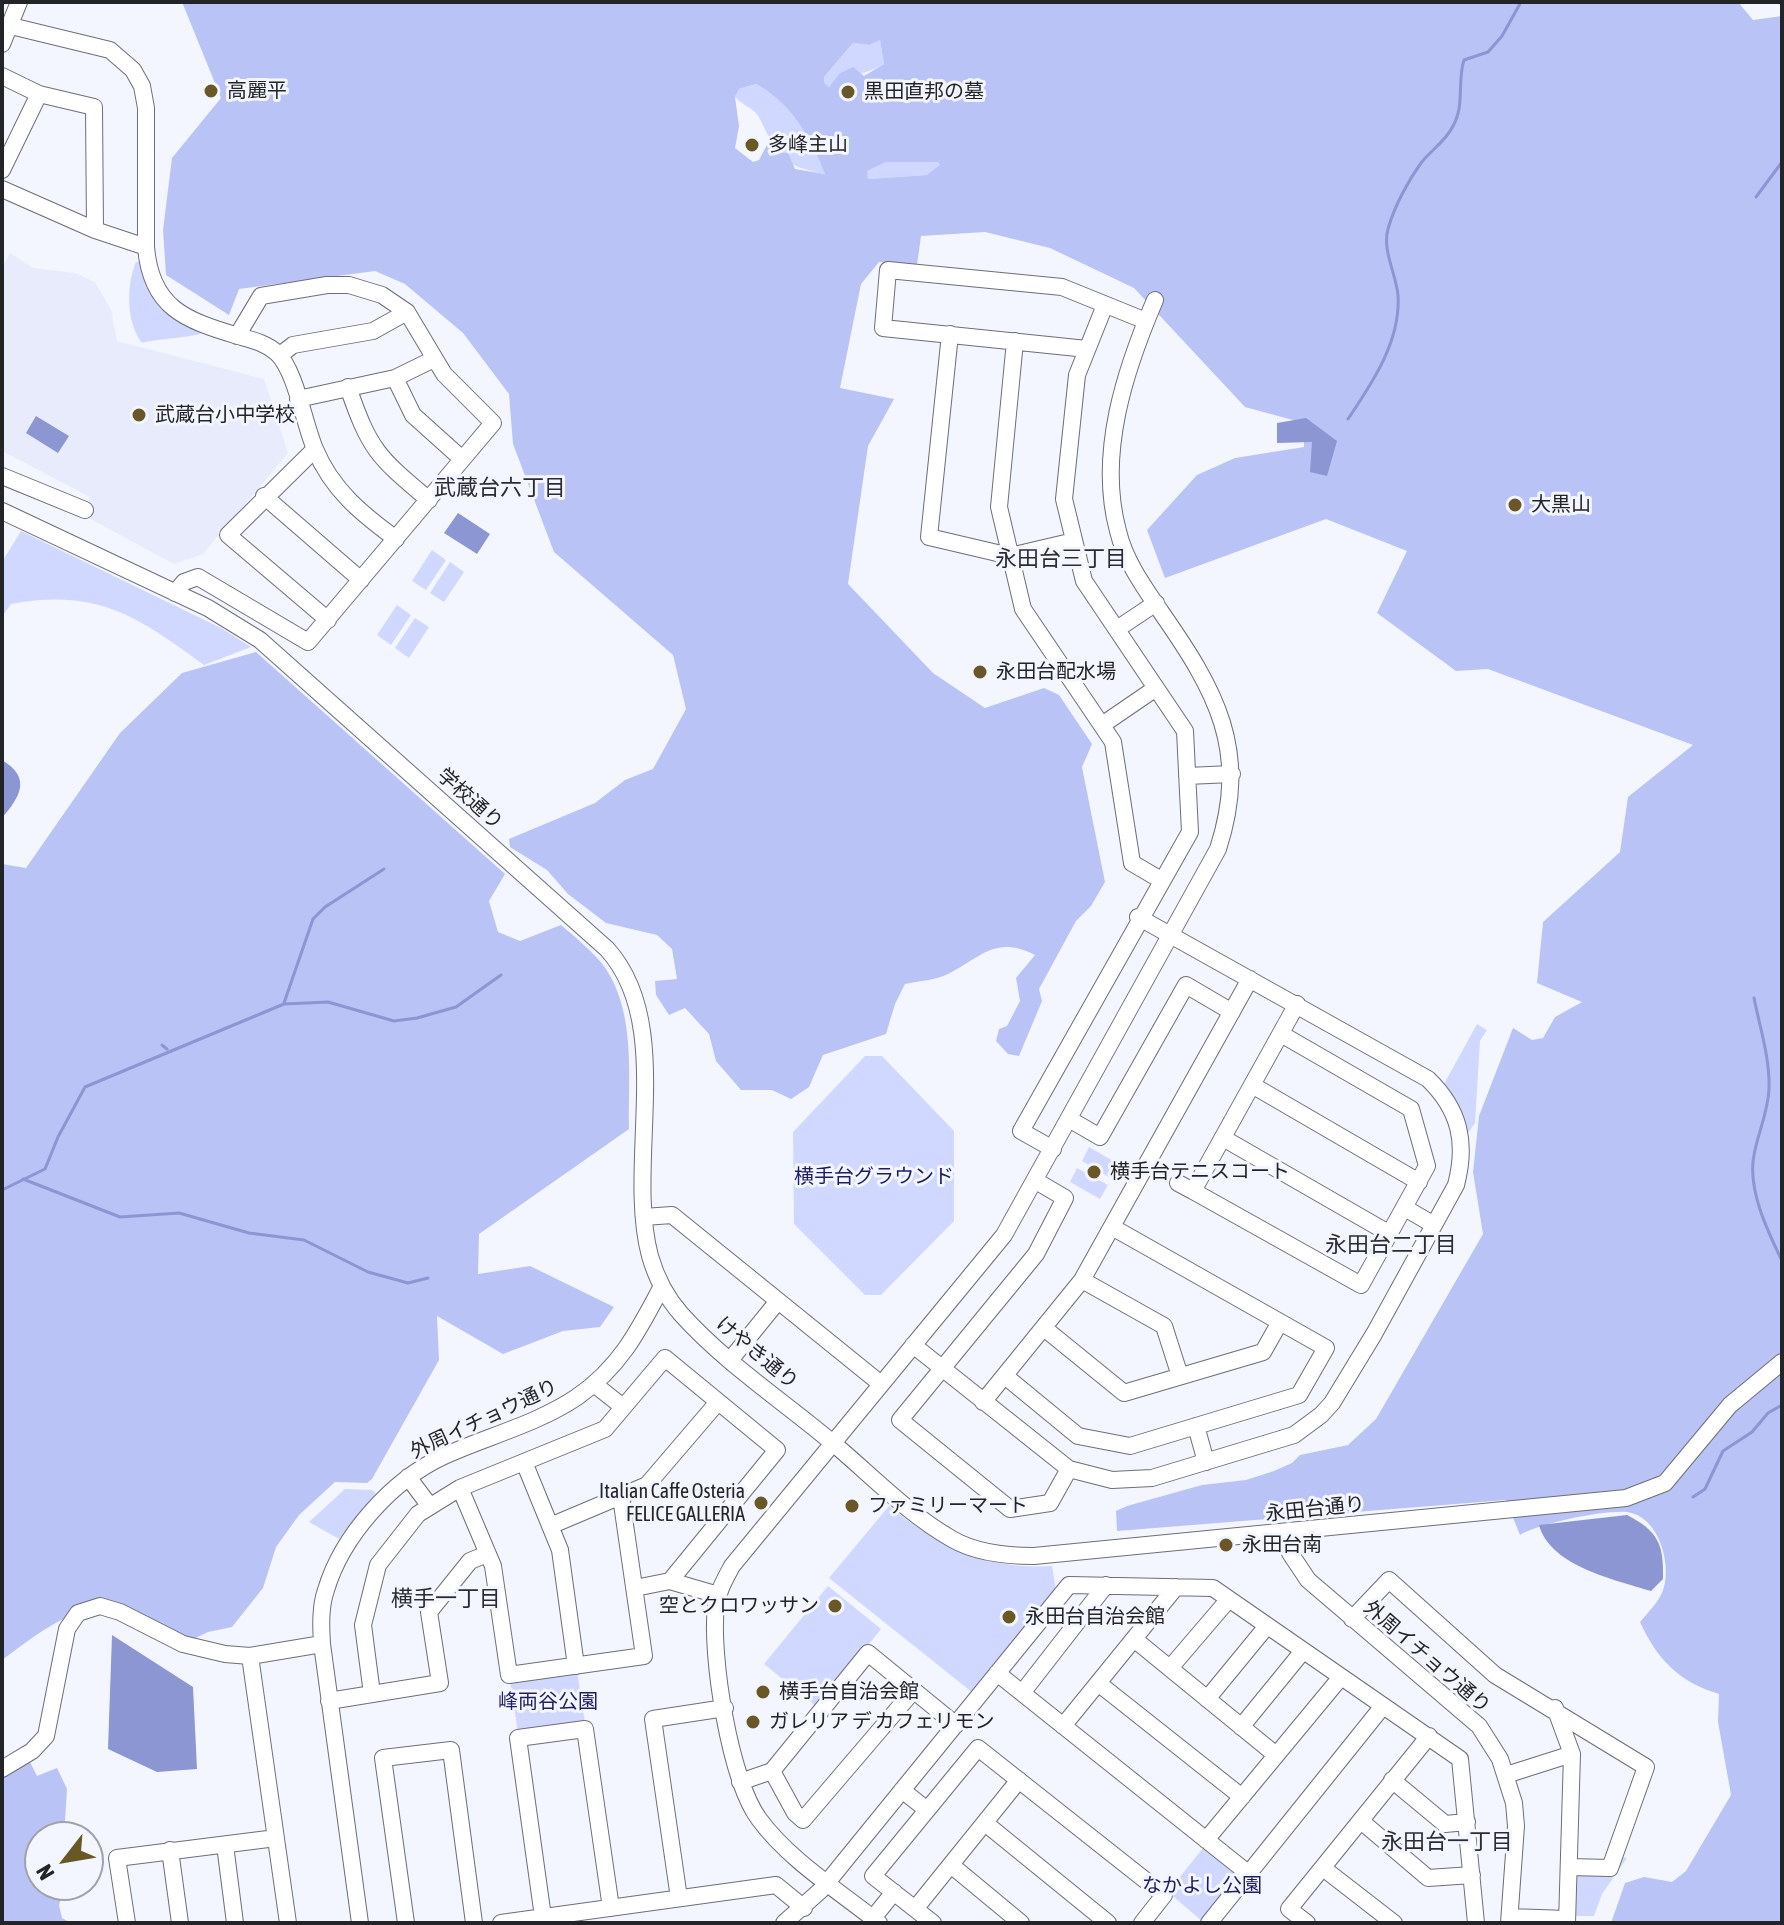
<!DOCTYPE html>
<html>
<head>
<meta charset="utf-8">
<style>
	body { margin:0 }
	#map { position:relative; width:1784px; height:1925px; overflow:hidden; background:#f3f6ff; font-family:"Asap Condensed",sans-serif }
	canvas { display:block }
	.frame { position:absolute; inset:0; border:4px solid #232427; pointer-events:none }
	.north { position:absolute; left:24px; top:1821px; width:80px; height:80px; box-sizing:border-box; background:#f3f6ff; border:2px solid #a0a2a9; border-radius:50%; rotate:239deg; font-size:22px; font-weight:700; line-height:32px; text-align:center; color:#232427 }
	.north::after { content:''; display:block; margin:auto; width:28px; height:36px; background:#695725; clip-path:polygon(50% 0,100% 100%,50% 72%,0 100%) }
</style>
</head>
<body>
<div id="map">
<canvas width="1784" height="1925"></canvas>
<div class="frame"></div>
<div class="north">N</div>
</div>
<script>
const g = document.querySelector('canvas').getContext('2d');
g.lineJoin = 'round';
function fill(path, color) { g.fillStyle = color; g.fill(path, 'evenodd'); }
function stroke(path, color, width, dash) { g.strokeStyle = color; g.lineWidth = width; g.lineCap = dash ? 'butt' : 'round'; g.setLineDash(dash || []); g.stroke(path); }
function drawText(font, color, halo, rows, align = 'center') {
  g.font = font + ' "Asap Condensed","Noto Sans JP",sans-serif'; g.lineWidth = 6; g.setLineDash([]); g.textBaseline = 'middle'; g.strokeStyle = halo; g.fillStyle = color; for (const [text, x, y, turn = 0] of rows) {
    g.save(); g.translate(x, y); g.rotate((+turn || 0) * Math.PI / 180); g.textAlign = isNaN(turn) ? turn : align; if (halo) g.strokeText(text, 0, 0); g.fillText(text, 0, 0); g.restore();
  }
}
fill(new Path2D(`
	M10 253 33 268 75 273 95 282 111 310 117 341 264 379 288 453 203 554 174 564 83 515 90 497 2 451V268Z`), '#e7ebfb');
fill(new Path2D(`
	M880 39 884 64C866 75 843 76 828 87L823 83 824 77 853 43 869 45Z
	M756 84C792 103 811 137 826 174 781 166 778 156 759 117 754 108 742 105 735 97L739 89Z
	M886 162H938L941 166 928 175 868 179 866 171Z
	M143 261 145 276 204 332C195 338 159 338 142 343 126 322 126 286 136 262Z
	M21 531 221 628 251 647 204 665C138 617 98 588 11 604L2 617V562Z
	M432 550 446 560 426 590 412 581Z
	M450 562 464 572 444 602 430 593Z
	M397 605 411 615 391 645 377 635Z
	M415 618 429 627 409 658 395 648Z
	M1477 1024 1487 1030 1480 1041 1475 1123 1468 1133 1444 1084Z
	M865 1056H882L954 1131V1221L881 1295H865L794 1224 793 1132Z
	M1089 1147 1120 1165 1112 1179 1082 1161Z
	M1077 1168 1108 1185 1100 1199 1070 1182Z
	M345 1489 372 1490 376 1493 339 1539 309 1522Z
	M889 1506C940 1547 986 1570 1052 1566L1056 1590 973 1693 829 1578Z
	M828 1586 881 1629 818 1708 764 1664Z
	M577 1670 585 1723 518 1733 510 1680Z
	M1203 1848 1239 1878 1203 1922 1168 1892Z
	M1615 1856 1627 1858 1602 1894 1594 1916H1569V1867L1610 1868Z`), '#d1d8ff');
fill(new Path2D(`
	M182 2H1738L1753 20 1782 16V1923H1611L1625 1883 1644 1877 1672 1882 1686 1871 1731 1795 1718 1722 1719 1694C1679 1682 1657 1659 1640 1622 1648 1612 1661 1600 1664 1587 1671 1561 1658 1516 1627 1512 1603 1510 1540 1523 1520 1535L1506 1500 1117 1531 1116 1511 1127 1506 1202 1485 1246 1480 1274 1471 1292 1463 1300 1455 1348 1445 1376 1419 1483 1234 1473 1172 1479 1116 1513 1028 1532 1040 1543 1038 1555 1017 1582 1002 1537 983 1543 922 1620 852 1628 797 1693 745 1488 669 1456 671 1377 613 1407 551 1326 519 1165 578 1147 530 1197 475 1235 458 1304 447V423L1245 407 1134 288 1050 248 985 232 921 236 917 265 879 262 861 284 840 388 894 399 868 446 848 584 933 673 985 708 1044 688 1059 695 1092 744 1082 767 1105 882 1091 906 1076 921 1039 989 1042 1001 1019 1056 1008 1054 996 1041 999 1029 1007 1026 1020 1001 1016 978 1035 955C995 935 982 957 948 974 936 980 919 981 905 984L895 1004 886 1034 823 1055 809 1087 791 1099 772 1090H741L716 1061 709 1034 685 1008 669 1015 656 995 655 981 677 979 672 949 657 935 606 923 568 894 547 870 510 847 509 839 595 803 625 780 653 769 686 709 673 655 554 552 513 444 509 394 463 333 405 284 375 271 239 289 229 315 166 275 163 230 172 158 221 98ZM880 40 884 64 864 76 853 67 840 73 829 87 824 83V77L853 43 869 45ZM756 84C791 103 811 137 825 174L795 169 788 153H777L769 141 759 160 753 162 735 148 739 126 735 97 739 89ZM886 162H938L940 165 927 175 868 179 867 171Z
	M256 652 505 874 489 901 498 932 520 941 561 925C576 938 595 953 606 969 636 1015 628 1077 629 1129L479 1234 478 1274 530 1266 614 1307 600 1327 563 1331 503 1354 437 1316 439 1360 372 1479 367 1483 335 1482 299 1515 276 1547 263 1588 232 1627 208 1632 183 1644C164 1634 142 1617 121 1612 75 1600 36 1636 2 1660V864L26 868 120 733 182 673Z
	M29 1760 37 1776 57 1768 67 1789 64 1837H40V1885H65L59 1905 62 1918 71 1923H2V1781L9 1772Z`), '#b9c3f6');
fill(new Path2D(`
	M36 416 69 436 58 453 26 433Z
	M1306 418 1337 441 1327 476 1310 472 1312 442 1277 443V423Z
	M458 513 490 534 477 554 444 533Z
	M2 760C32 778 20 797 2 818Z
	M1627 1515C1658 1531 1664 1544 1663 1579L1651 1591C1615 1580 1550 1566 1539 1525Z
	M112 1635 193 1687 197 1769 157 1772 108 1749Z`), '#8c96d3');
stroke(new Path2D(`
	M1756 197 1782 162
	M1348 419C1372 383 1401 341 1398 295 1396 274 1382 250 1388 229 1394 207 1408 181 1421 163 1432 149 1445 142 1453 126 1465 105 1457 81 1464 60L1488 52 1502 36 1521 2
	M1754 998C1760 1028 1770 1058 1769 1089 1768 1113 1758 1132 1754 1155 1747 1189 1768 1232 1782 1261
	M284 1003 313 919 325 907 384 869
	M162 1045 167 1049
	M23 1179 120 1217 179 1213 249 1233 304 1240 368 1272 408 1283 428 1278
	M2 1190 45 1169 58 1137 85 1087 284 1004 328 1002 394 1021 417 1018 456 1007 501 975
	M1693 1497 1705 1489 1723 1451 1752 1432 1768 1413 1782 1405`), '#8c96d3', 3);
const minor = new Path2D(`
	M11 26 110 50 133 70 142 86 146 108V247C151 308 185 320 238 336 252 340 266 343 277 353 296 371 304 424 315 449 332 490 362 514 396 539
	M2 44 19 2
	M2 76 39 94 94 107 95 230
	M2 170 39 94
	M2 189 95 230 146 247
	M950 334 929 537 1010 556 1074 541
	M1015 341 999 507 1023 609 1113 742 1132 863 1161 880
	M1087 349 883 328 888 270 1062 287 1146 321
	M280 355 293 345 373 331 407 312
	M395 378 413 415 462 459
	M348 387C370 451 378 457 429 500
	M298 399 395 378 434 359
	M315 449 228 535 328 620
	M2 476 85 510
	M264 496 361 580
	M2 511 208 608 260 640 607 949C676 1025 625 1163 650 1256 656 1277 666 1297 681 1314 725 1363 783 1401 834 1444 872 1476 908 1514 952 1539 976 1553 1007 1556 1034 1556L1626 1498 1665 1483 1730 1405 1782 1362
	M175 593 184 582 198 577 308 642 493 423 444 374 407 312 382 295 349 285H327L261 296 237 336
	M1117 629 1156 603
	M1102 725 1156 688
	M1187 776 1232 774
	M1281 1034 1411 1109 1427 1166 1361 1285 1193 1191 1297 1004
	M1252 1085 1419 1182
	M1069 1119 1100 1137 1186 985 1232 1012
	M1223 1138 1390 1234
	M1053 1149 1021 1131 1190 832 1185 731 1084 581 1064 499 1077 375 1105 305
	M1036 1181 1065 1198 1036 1254 900 1420 1010 1509 1050 1503 1069 1469
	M1178 1183 1193 1191
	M1405 1208 1434 1225
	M644 1217 672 1215 881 1384
	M1082 1280 1164 1326 1180 1376
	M1044 1328 1124 1393 1263 1352 1280 1322
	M913 1345 1069 1469 1112 1480 1152 1478 1294 1435 1321 1415 1332 1403 1374 1334 1456 1185C1467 1143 1460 1110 1428 1079L1138 917
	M731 1359 778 1301
	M1005 1376 1078 1436 1130 1446 1299 1395 1326 1348 1112 1227
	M594 1384 623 1407
	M983 1402 1082 1280 1250 979
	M1196 1426 1206 1462
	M524 1462 560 1550 576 1666
	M408 1477 429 1505
	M460 1488 493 1566 509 1675 644 1656 621 1497
	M550 1526 647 1485 718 1402
	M1284 1532 1290 1553 1308 1580 1479 1726 1500 1759 1514 1803 1516 1826 1509 1923
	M635 1588 670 1581 718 1595
	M1352 1619 1389 1580 1495 1675 1646 1767 1610 1868 1569 1867
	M1134 1639 1276 1755
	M250 1656 288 1923
	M1170 1668 1229 1599
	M997 1673 1249 1874
	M1098 1683 1242 1797
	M1022 1693 1106 1585
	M372 1694 363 1625 378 1565 418 1514 460 1488 605 1429 665 1358 777 1450 670 1581
	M1207 1699 1267 1626
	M329 1701 440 1683 429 1612 470 1561 487 1554
	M1555 1708 1572 1754 1567 1923
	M1063 1726 1176 1587
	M1241 1727 1303 1651
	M2 1769 32 1751 46 1736 67 1629 78 1613 100 1606 120 1612 183 1644 225 1654 250 1656 322 1644
	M772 1771 795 1813 803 1820 914 1690
	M1506 1775 1572 1754
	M1392 1780 1445 1824 1467 1822
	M740 1782 772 1771 868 1653 956 1725
	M902 1790 927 1810
	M1361 1821 1428 1878 1472 1875
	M985 1823 1108 1923
	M1206 1840 1341 1677
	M225 1845 235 1923
	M170 1850 180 1923
	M951 1865 1021 1923
	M1323 1868 1394 1923
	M679 1898 653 1719 725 1708
	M915 1909 1019 1780
	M543 1917 518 1738 585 1729 611 1908
	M1510 1917 1567 1919
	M873 1918 894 1892
	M127 1923 117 1858 276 1838
	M360 1923 322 1644C321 1627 320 1607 326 1590 342 1536 392 1480 444 1456 488 1436 537 1424 577 1397 619 1368 638 1332 661 1288
	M406 1923 383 1758 451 1750 474 1923
	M501 1923 776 1885 804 1908
	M784 1923 821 1890 1069 1585 1213 1588 1460 1759 1476 1923
	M879 1923C839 1891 789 1860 759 1819 730 1780 710 1655 716 1606 718 1591 725 1579 732 1566L1004 1235 1218 849C1250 750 1216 691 1161 612 1144 587 1125 561 1118 531 1097 454 1125 370 1155 300
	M933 1923 873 1876 978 1748 1164 1895 1142 1923
	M1209 1923 1383 1706
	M1307 1923 1289 1909 1429 1736`);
stroke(minor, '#6d6e76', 18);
stroke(minor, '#fff', 16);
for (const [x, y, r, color] of [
	[211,91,8,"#695725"],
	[848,92,8,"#695725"],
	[752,145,8,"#695725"],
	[139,415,8,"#695725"],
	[1515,505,8,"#695725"],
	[980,672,8,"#695725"],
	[1094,1172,8,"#695725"],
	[761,1503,8,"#695725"],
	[852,1506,8,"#695725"],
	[1226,1545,8,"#695725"],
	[835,1606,8,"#695725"],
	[1009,1617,8,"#695725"],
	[763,1692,8,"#695725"],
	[753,1722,8,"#695725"]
]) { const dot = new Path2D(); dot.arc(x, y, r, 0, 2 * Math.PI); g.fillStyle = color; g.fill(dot); stroke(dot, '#f3f6ff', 3); }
drawText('20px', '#232427', '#f3f6ff', [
	["高麗平",227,91],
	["黒田直邦の墓",864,92],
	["多峰主山",768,145],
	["武蔵台小中学校",155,415],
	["大黒山",1531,505],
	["永田台配水場",996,672],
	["横手台テニスコート",1110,1172],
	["Italian Caffe Osteria",745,1492,"right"],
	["FELICE GALLERIA",745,1515,"right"],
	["ファミリーマート",868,1506],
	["永田台南",1242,1545],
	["空とクロワッサン",819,1606,"right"],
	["永田台自治会館",1025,1617],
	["横手台自治会館",779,1692],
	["ガレリア デ カフェリモン",769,1722]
], 'left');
drawText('20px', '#232427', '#f3f6ff', [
	["学校通り",470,799,42],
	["けやき通り",757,1353,40],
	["外周イチョウ通り",484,1419,-25],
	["永田台通り",1315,1509,-6],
	["外周イチョウ通り",1427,1657,41]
]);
drawText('20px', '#1e1c63', '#f3f6ff', [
	["横手台グラウンド",874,1177],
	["峰両谷公園",548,1702],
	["なかよし公園",1202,1886]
]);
drawText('22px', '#2b2c33', '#f3f6ff', [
	["武蔵台六丁目",500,488],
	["永田台三丁目",1061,559],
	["永田台二丁目",1391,1245],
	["横手一丁目",446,1599],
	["永田台一丁目",1447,1842]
]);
</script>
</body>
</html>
